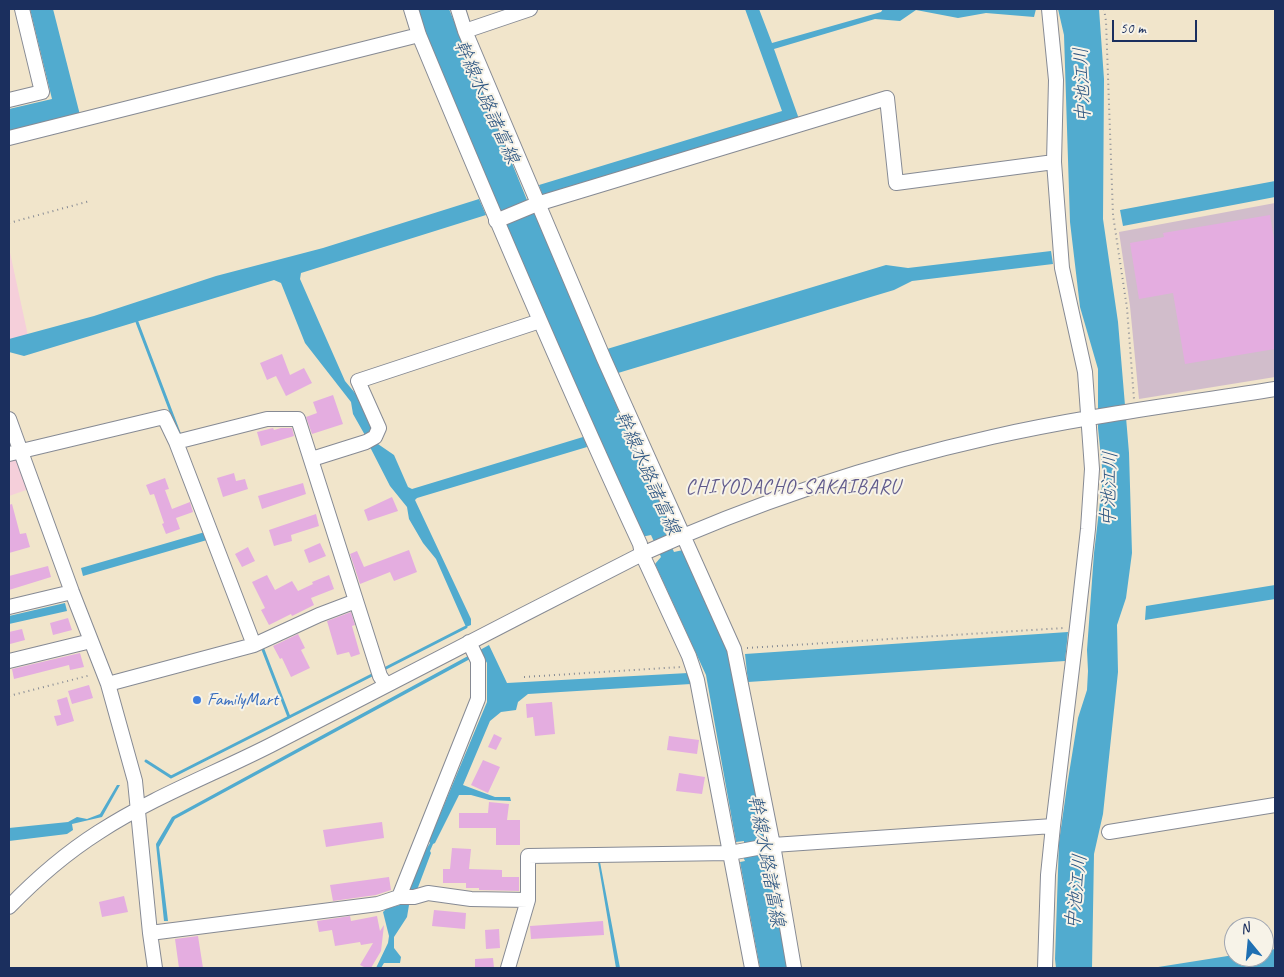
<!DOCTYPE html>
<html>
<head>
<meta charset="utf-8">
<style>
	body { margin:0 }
	#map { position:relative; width:1284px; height:977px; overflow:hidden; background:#f1e5cb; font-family:Caveat,sans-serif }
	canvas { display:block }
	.frame { position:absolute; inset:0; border:10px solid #1b2f5e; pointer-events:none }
	.north { position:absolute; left:1224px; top:917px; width:50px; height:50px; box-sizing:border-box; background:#f7f3e8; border:1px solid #9fa5b1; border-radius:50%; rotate:343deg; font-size:14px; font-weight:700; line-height:20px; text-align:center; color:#1b2f5e }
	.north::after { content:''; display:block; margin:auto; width:18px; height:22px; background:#1f6fb2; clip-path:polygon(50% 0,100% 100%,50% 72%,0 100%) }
	.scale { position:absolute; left:1112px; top:20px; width:85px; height:22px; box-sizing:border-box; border:2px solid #1b2f5e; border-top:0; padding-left:6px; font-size:15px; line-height:18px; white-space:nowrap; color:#1b2f5e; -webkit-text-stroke:4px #f7f3e8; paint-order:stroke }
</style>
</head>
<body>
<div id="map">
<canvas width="1284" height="977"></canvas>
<div class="frame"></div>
<div class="north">N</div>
<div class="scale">50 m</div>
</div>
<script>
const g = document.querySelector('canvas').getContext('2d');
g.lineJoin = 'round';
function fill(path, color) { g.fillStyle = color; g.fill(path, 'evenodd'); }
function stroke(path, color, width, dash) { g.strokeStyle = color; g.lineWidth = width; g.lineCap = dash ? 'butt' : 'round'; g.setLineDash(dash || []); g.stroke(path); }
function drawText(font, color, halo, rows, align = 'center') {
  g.font = font + ' Caveat,"Klee One",sans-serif'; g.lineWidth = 4; g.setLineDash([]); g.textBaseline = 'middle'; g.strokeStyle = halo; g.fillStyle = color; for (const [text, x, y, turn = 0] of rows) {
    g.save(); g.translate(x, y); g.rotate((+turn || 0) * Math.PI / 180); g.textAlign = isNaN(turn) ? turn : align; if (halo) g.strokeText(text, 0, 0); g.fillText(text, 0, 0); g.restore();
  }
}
fill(new Path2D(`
	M9 248 30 345 9 349Z
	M13 447 29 489 9 496V448Z`), '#f5cfda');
fill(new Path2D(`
	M1275 203V377L1139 399 1130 306 1119 232Z`), '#d1bdcb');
fill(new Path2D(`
	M30 9H53L80 115 9 131V109L52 99Z
	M416 9H449L527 200 520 204 534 212 621 416 672 524 664 530 674 552 683 550 728 653 765 840 744 845V841L736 842 706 675 655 564 661 557 651 535 641 537 499 213 425 36Z
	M745 9H759L772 43 881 12 883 9H1036L1034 17 986 13 958 18 916 10 900 21 875 19 774 49 799 119 543 197 539 185 782 111Z
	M1058 9H1099L1104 79 1103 219 1118 322 1129 453 1132 553 1126 598 1117 625 1118 672 1103 814 1094 854 1092 968H1056L1055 959 1059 842 1067 786 1078 718 1087 690 1088 671 1087 650 1094 553 1103 477 1098 428V369L1080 307 1070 222 1064 35Z
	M1275 181V197L1123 226 1120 210Z
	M479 199 486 215 301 273 300 279 345 381 360 399 371 426V433L375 442 394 455 408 487 412 489 583 437 586 442 587 447 417 498 415 500 471 619V625L466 627 436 559 423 543 409 519 407 507 390 486 371 449 370 444 353 414 351 402 305 343 281 283 274 280 24 356 9 352V339L94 316 216 276 323 248Z
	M1051 251 1053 264 912 281 894 290 618 373 607 349 886 265 908 268Z
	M205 532 207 540 83 576 81 568Z
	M1275 585V599L1145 620 1146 606Z
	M65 603 67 611 9 624V616Z
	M1068 632 1065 661 748 682 745 654Z
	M489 645 507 683 688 673 691 684 528 694 518 702 516 710 501 712 490 721 463 785 495 797H510L511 801 489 800 471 795H459L435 843 433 844 430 851 431 853 417 890H412L409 888 425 851 430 843 429 841 487 702V663L480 650Z
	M468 656 470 659 175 819 159 847 168 921H164L156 844 172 817Z
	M117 785H120L102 817 72 824 73 830 67 834 9 841V828L68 822 77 817 87 819 100 814Z
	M760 854 761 858 768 857 787 968H760L740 862 745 861 743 857Z
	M598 862H600L620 968H616Z
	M406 903 409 905 407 917 394 937V948L401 957 400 963H384L381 968H376L388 943 389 936 383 912 386 909Z
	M1275 949V967L1152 968 1234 955V957H1264V951Z`), '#51abcf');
stroke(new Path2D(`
	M137 322 181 438
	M262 647 289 717
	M384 669 466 627
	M146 761 171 777 372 675`), '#51abcf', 3);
fill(new Path2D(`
	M1270 215 1275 245V349L1185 364 1173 293 1139 299 1130 243 1164 237 1163 233Z
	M282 354 290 375 304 368 312 383 286 396 276 376 267 380 260 363Z
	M333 395 343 424 312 434 306 417 317 413 313 402Z
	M273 428 274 430 281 428H292L294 436 261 446 257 432Z
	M234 473 236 481 245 479 248 489 223 497 217 478Z
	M165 478 169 489 165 490 172 509 190 502 193 512 176 518 180 529 166 534 162 524 164 523 154 494 150 495 146 485Z
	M303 483 306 494 262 509 258 496Z
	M392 497 398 511 368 521 364 510Z
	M12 504 20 534 26 533 30 547 9 553V505Z
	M316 514 319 526 291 535 292 541 274 546 269 530Z
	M320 543 326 556 309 563 304 550Z
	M248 547 255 561 242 567 235 554Z
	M409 550 417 572 394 581 390 572 360 584 350 554 357 551 364 567Z
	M48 566 51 577 9 590V576Z
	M267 575 275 590 292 581 298 591 313 584 312 582 329 575 334 589 311 598 314 605 292 616 291 614 269 625 261 610 265 608 252 582Z
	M351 612 355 625 352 626 360 654 351 657 349 652 337 655 327 621Z
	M68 618 72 630 53 635 50 623Z
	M22 629 25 640 10 644 9 632Z
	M298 634 305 648 301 650 310 668 291 677 282 658 280 659 273 646Z
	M80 653 84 667 70 670 69 665 14 679 12 669Z
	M89 685 93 698 72 704 68 691Z
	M67 697 74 721 57 726 54 716 61 715 57 700Z
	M552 702 555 734 535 736 533 717 527 718 526 704Z
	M494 734 502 738 496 750 488 747Z
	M669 736 699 740 697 754 667 750Z
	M483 760 500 767 488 793 471 785Z
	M679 773 705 777 702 794 676 791Z
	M489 802 509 804 507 820H520V845H496V828H459V813H488Z
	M382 822 384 838 326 847 323 830Z
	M452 848 471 849 469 869 502 870V877H519V891L479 890V888H466V883H443V869H450Z
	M389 877 391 890 376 895 333 901 330 885Z
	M124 896 128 912 102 917 99 902Z
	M434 910 466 913 465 929 432 926Z
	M350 916 351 921 377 916 380 931 384 925 381 951 371 968H366L360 965 373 943 361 945 360 942 335 946 332 930 319 932 317 921Z
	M603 921 604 935 531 939 530 926Z
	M499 929 500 948 486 949 485 930Z
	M198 936 203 968H179L175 939Z
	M493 958 494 968H475V959Z`), '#e4ade0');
const minor = new Path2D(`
	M411 9 419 35C490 206 562 376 640 544L642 554 689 656 697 680 752 968
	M458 9 465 31 604 359 734 649 773 845 794 968
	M465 31 530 9
	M9 100 42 92 22 9
	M9 138 419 35
	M496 221 537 204 887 98 896 183 1054 162
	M9 419 72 592 108 684 135 781 150 933 155 968
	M176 442 267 419H298L380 676 386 685
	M9 454 164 417 176 442 254 645
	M312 459 366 442 375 437 379 428 358 381 540 321
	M9 607 72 592
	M9 661 91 641
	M108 684 254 645 319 615 356 601
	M1109 832 1275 805
	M399 897 478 699V661L469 642
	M9 907C36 879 66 853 99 832 153 797 214 774 271 745 395 681 518 617 642 554 754 503 872 464 992 437 1085 416 1181 404 1275 389
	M150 933 378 904 399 897H414L428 893 471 899 528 900
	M508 968 528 900V856L730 853 773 845 1053 826
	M1045 968 1048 875 1053 826 1077 627 1088 529 1092 469 1085 372 1062 268 1054 162 1056 80 1049 9`);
stroke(minor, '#868a94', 16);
stroke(new Path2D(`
	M1104 9 1106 21 1113 215 1127 308 1134 399
	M9 223 90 201
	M747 648 1064 628
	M524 677 681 667
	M9 696 91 675`), '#868a94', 2, [1, 4]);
stroke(minor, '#fff', 14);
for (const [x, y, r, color] of [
	[197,700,5,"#3f7fe0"]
]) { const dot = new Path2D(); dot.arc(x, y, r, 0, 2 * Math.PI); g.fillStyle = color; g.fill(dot); stroke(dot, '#f7f3e8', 2); }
drawText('18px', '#366cbe', '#f7f3e8', [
	["FamilyMart",207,700]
], 'left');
drawText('italic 19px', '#2b5480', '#f7f3e8', [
	["中池江川",1083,85,-92],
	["幹線水路諸富線",486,102,66],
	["幹線水路諸富線",647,473,66],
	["中池江川",1110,489,-88],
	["幹線水路諸富線",766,861,80],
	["中池江川",1077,892,-84]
]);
g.letterSpacing = '1px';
drawText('20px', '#615b8c', '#f7f3e8', [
	["CHIYODACHO-SAKAIBARU",793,488]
]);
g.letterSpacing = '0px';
</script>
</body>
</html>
